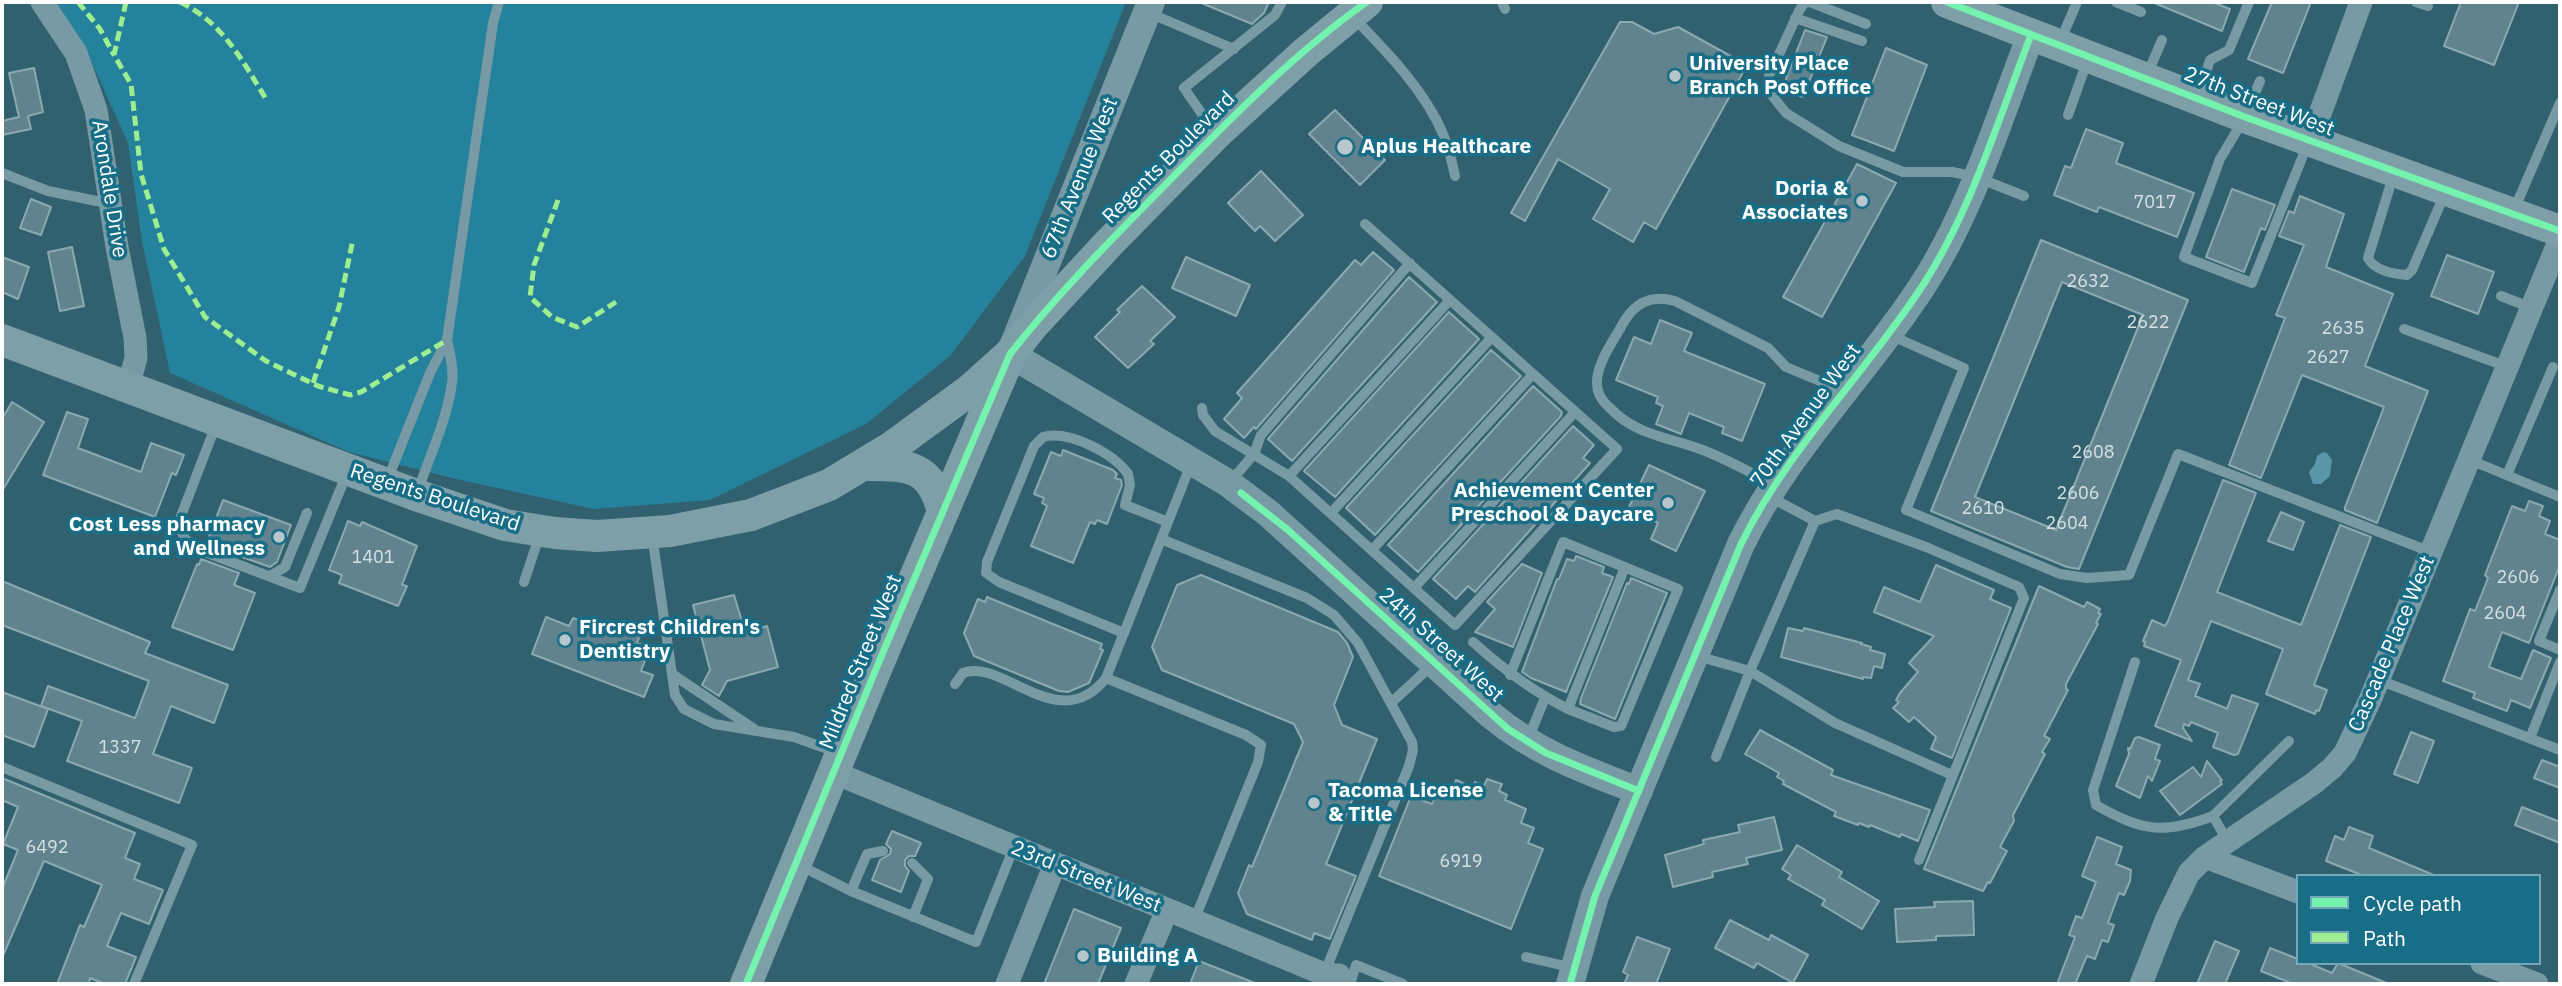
<!DOCTYPE html>
<html>
<head>
<meta charset="utf-8">
<style>
	body { margin:0 }
	#map { position:relative; width:2562px; height:986px; overflow:hidden; background:#31606e; font-family:"IBM Plex Sans",sans-serif }
	canvas { display:block }
	.frame { position:absolute; inset:0; border:4px solid #fff; pointer-events:none }
	.legend { position:absolute; left:2296px; top:874px; width:245px; height:91px; box-sizing:border-box; background:#186d87; border:2px solid #74a7b7; margin:0; padding:9px 12px; list-style:none; font-size:21px; color:#fff }
	.legend li { display:flex; align-items:center; gap:14px; height:35px }
	.legend b { width:35px; border:2px solid #74a7b7 }
</style>
</head>
<body>
<div id="map">
<canvas width="2562" height="986"></canvas>
<div class="frame"></div>
<ul class="legend">
<li><b style="height:9px;background:#73f3ae"></b>Cycle path</li>
<li><b style="height:9px;background:#9fed91"></b>Path</li>
</ul>
</div>
<script>
const g = document.querySelector('canvas').getContext('2d');
g.lineJoin = 'round';
function fill(path, color) { g.fillStyle = color; g.fill(path, 'evenodd'); }
function stroke(path, color, width, dash) { g.strokeStyle = color; g.lineWidth = width; g.lineCap = dash ? 'butt' : 'round'; g.setLineDash(dash || []); g.stroke(path); }
function drawText(font, color, halo, rows, align = 'center') {
  g.font = font + ' "IBM Plex Sans",sans-serif'; g.lineWidth = 7; g.setLineDash([]); g.textBaseline = 'middle'; g.strokeStyle = halo; g.fillStyle = color; for (const [text, x, y, turn = 0] of rows) {
    g.save(); g.translate(x, y); g.rotate((+turn || 0) * Math.PI / 180); g.textAlign = isNaN(turn) ? turn : align; if (halo) g.strokeText(text, 0, 0); g.fillText(text, 0, 0); g.restore();
  }
}
fill(new Path2D(`
	M49 2H1126L1025 256 951 355 866 424 710 500 594 509 456 479 349 452 170 373 142 241 128 143 92 63Z`), '#25829c');
fill(new Path2D(`
	M2323 452 2327 453 2332 460 2330 476 2321 484H2313L2309 472 2315 464 2317 456Z`), '#5996a7');
const building = new Path2D(`
	M1199 2H1269L1264 13 1252 24Z
	M2152 2H2212L2230 9 2222 31Z
	M2272 2H2311L2283 73 2248 59Z
	M2461 2H2519L2494 65 2444 46Z
	M1620 22H1632L1654 34 1678 27 1747 65 1656 229 1644 222 1633 242 1593 219 1610 189 1558 159 1525 221 1511 213Z
	M1805 30 1827 37 1803 97 1782 89Z
	M1886 48 1927 65 1894 151 1852 135Z
	M34 68 43 112 28 116 31 129 2 135V121L19 117 9 73Z
	M1335 110 1385 160 1360 185 1309 134Z
	M2086 129 2123 143 2116 163 2194 193 2177 237 2099 207 2097 212 2054 195 2065 166 2071 168Z
	M1857 164 1896 183 1822 317 1783 297Z
	M1261 171 1303 215 1275 241 1260 226 1255 231 1228 203Z
	M2232 189 2275 205 2265 230 2261 228 2244 272 2206 257Z
	M2300 196 2344 214 2326 267 2393 294 2365 366 2428 391 2377 523 2345 510V507L2384 407 2302 375 2261 478 2229 465 2285 318 2276 315 2304 245 2279 236 2289 211 2294 213Z
	M31 199 51 207 41 235 20 228Z
	M2041 240 2188 300 2079 569 2067 567 1931 511ZM2062 282 2143 315 2056 530 1975 497Z
	M72 247 84 306 60 311 48 252Z
	M1373 252 1394 270 1256 429 1254 427 1244 438 1224 419 1242 398 1237 393 1355 260 1361 265Z
	M2447 255 2494 272 2478 314 2431 296Z
	M2 257 29 267 18 299 2 292Z
	M1186 257 1250 285 1236 316 1172 288Z
	M1409 277 1437 302 1292 461 1268 439Z
	M1142 286 1175 317 1150 341 1154 344 1128 368 1095 337 1120 312 1117 310Z
	M1449 312 1479 339 1335 497 1304 471Z
	M1660 320 1692 333 1684 351 1765 384 1742 441 1722 433 1724 427 1689 413 1681 434 1656 424 1663 406 1656 403 1658 397 1616 380 1634 337 1651 344Z
	M1491 350 1521 376 1375 535 1346 508Z
	M1533 386 1562 412 1561 416 1418 572 1388 545Z
	M12 402 44 422 2 491V419Z
	M67 412 88 419 78 448 141 472 151 443 184 455 176 475 172 473 155 517 43 475Z
	M1573 426 1594 445 1583 458 1590 463 1475 592 1468 586 1456 599 1433 579Z
	M1063 450 1113 470 1117 474 1115 478 1121 480 1122 485 1107 524 1097 520 1095 524 1090 522 1073 563 1031 546 1047 506 1042 503 1044 498 1034 494 1051 452 1061 456Z
	M1649 465 1705 491 1676 551 1651 539 1658 523 1628 509Z
	M2223 480 2256 493 2217 592 2301 625 2340 525 2371 537 2314 685 2327 690 2319 711 2316 710 2315 714 2266 694 2283 649 2211 621 2188 680 2200 684 2195 696 2223 707 2227 709 2232 695 2258 704 2238 754 2234 755 2213 747 2218 733 2191 722 2189 726 2184 724 2183 728 2192 741 2155 726 2181 660 2144 646 2145 642 2143 641 2152 620 2165 626 2168 621Z
	M223 500 291 525 277 562 270 567 206 544Z
	M2529 501 2543 506 2539 516 2550 521 2545 534 2560 540V565L2529 643 2502 632 2489 667 2521 679 2533 650 2551 658 2530 708 2511 700 2507 711 2473 698 2475 693 2443 681 2470 609 2475 611 2488 578 2485 575 2512 506 2525 511Z
	M2281 512 2304 522 2293 550 2268 541Z
	M348 521 360 526 362 522 417 546 402 585 407 586 398 606 339 583 342 575 329 570Z
	M1576 556 1604 567 1602 573 1613 577 1566 692 1531 678 1522 672 1557 579H1559L1567 559 1574 561Z
	M201 559 239 573 234 585 255 593 233 650 172 627 197 564 199 565Z
	M1522 564 1542 573 1513 647 1475 632 1495 609 1487 602Z
	M1936 565 1994 590 1990 599 2011 608 1952 758 1931 749 1936 737 1914 717 1909 722 1893 708 1899 702 1896 700 1900 693 1918 672 1909 663 1934 636 1874 612 1884 587 1920 602Z
	M1201 575 1338 632 1347 643 1353 657 1334 705 1342 725 1377 739 1326 864 1356 876 1330 939 1314 933 1312 940 1247 914 1238 893 1249 865 1252 867 1303 742 1294 724 1162 670 1152 647 1177 585Z
	M1631 578 1667 593 1615 719 1580 704 1581 698 1627 583 1629 584Z
	M2 581 150 642 145 653 228 685 214 723 171 706 153 754 192 768 179 803 67 761 82 721 41 706 48 686 135 718 149 681 2 625Z
	M2039 586 2084 607 2087 602 2100 609 2098 613 2101 614 2096 623 2098 624 2066 684V689L2068 690 2044 736 2050 739 2042 752 2045 754 2013 815 2014 821 2000 847 2007 851 1990 883 1988 882 1983 891 1924 869Z
	M734 595 741 618 758 629 767 626 778 667 727 681 719 696 702 685 710 670 693 605Z
	M987 597 1102 644 1100 649 1103 650 1089 683 1068 692 1059 691 974 656 964 633 978 599 985 602Z
	M546 617 569 626 573 618 618 635 621 628 640 635 637 643 650 647 641 671 653 675 644 697 532 654Z
	M1788 628 1803 631 1804 628 1862 643 1861 644 1871 647 1870 650 1885 654 1882 668 1874 666 1871 678 1863 677V679L1781 657Z
	M2 692 48 709 34 747 2 735Z
	M1760 730 1833 770 1831 775 1930 810 1918 841 1901 834 1900 837 1870 825 1869 827 1859 823 1858 825 1834 816 1836 812 1783 784 1784 781 1777 777 1779 773 1745 754Z
	M2411 732 2434 741 2418 783 2394 774Z
	M2139 737 2160 745 2155 759 2160 761 2152 781 2148 776 2140 798 2116 786 2129 754 2128 748 2130 749 2135 738Z
	M2542 760 2560 767V788L2534 778Z
	M2207 761 2222 780 2220 781 2222 784 2180 815 2160 791 2193 767 2201 777Z
	M2 778 135 833 125 858 140 864 134 879 163 890 149 924 121 913 107 946 136 957 125 984H105L90 978 89 984H57L80 925 84 927 102 885 44 861 2 958V889L18 850 3 844 18 807 2 800Z
	M1487 779 1502 784 1499 791 1507 795 1505 800 1526 809 1521 823 1534 828 1528 843 1543 849 1511 929 1379 876 1411 796 1432 804 1438 789 1451 795 1456 780 1473 787 1475 782 1484 786Z
	M2522 807 2560 822V843L2515 825Z
	M1774 817 1782 850 1746 858 1748 864 1712 872 1713 877 1673 887 1665 855 1704 844 1703 840 1740 832 1738 825Z
	M2349 827 2373 836 2369 848 2436 876H2364L2326 861 2335 836 2344 840Z
	M892 831 921 843 915 856H909L905 860V866L909 871 901 892 872 880 880 860 890 854 891 849 886 844Z
	M2097 837 2122 847 2116 864 2131 870 2130 881 2124 895 2119 893 2108 923 2114 925 2108 942 2102 940 2095 959 2087 956 2075 984H2057L2075 937 2069 935 2076 916 2082 918 2096 882 2082 876Z
	M1797 845 1842 872 1839 877 1879 901 1862 929 1822 905 1825 900 1788 879 1791 875 1782 869Z
	M1973 901 1974 935 1936 936V940L1897 942 1895 909 1935 907 1934 902Z
	M1074 909 1121 928 1098 984H1044Z
	M1730 920 1769 940 1771 935 1808 955 1793 983 1757 963 1754 968 1715 948Z
	M1637 937 1670 949 1656 984H1624L1628 975 1623 972Z
	M2215 941 2239 951 2225 984H2197Z
	M2270 948 2298 959V963H2308L2332 973 2338 963 2389 984H2293L2261 971Z
	M1199 961 1255 983V984H1190Z`);
fill(building, '#60838d');
stroke(building, '#8ca9b1', 2);
stroke(new Path2D(`
	M1502 2 1505 9
	M1809 2 1804 3 1799 11 1769 76 1770 93 1786 113 1839 146 1903 172H1952L1976 177 2024 196
	M1810 2 1866 24
	M2116 2 2141 12
	M2416 2 2428 6
	M1149 13 1234 49
	M1352 16C1385 50 1424 89 1443 134 1449 147 1452 162 1455 176
	M1795 18 1862 41
	M2060 42 2077 2
	M2147 75 2162 40
	M2260 81 2245 117 2220 159 2184 257 2252 283 2308 143
	M2198 96 2210 60 2229 50 2249 2
	M2068 115 2088 59
	M1213 130 1184 88 1275 15 1282 2
	M2 173 48 191 111 204
	M2394 173 2368 258C2375 271 2393 274 2407 275L2412 270 2445 193
	M2514 210 2560 103
	M2501 296 2532 308
	M2404 329 2508 367
	M1890 335 1964 368 1906 510 2060 574 2087 578 2129 575 2178 454 2431 552
	M447 340 493 23 499 2
	M1202 408 1203 415 1215 431 1289 476 1455 625 1617 449 1365 224
	M217 422 181 516C179 531 183 541 197 549L300 588 347 473
	M2470 460 2560 497
	M2507 475 2553 367
	M1289 476 1450 300
	M387 481 430 373 447 340C450 354 454 369 452 383 447 420 429 458 417 493
	M1230 482 1254 454 1261 435 1410 263
	M1773 484C1749 472 1725 458 1700 449 1667 437 1635 435 1609 407 1602 401 1597 393 1597 384 1596 364 1613 342 1622 325 1634 303 1650 294 1675 301L1768 348 1786 367 1844 391
	M1768 496 1815 521
	M1331 513 1492 337
	M652 535 675 695 684 709 714 724 794 737 839 753
	M1161 539 1307 598 1334 615 1358 643 1412 742 1413 750 1409 766 1324 974
	M1372 550 1533 374
	M270 576 285 567 307 513
	M524 582 540 534
	M1414 588 1575 412
	M2560 590 2539 641 2560 650
	M1124 633 999 582 986 573 987 562 1034 446 1043 437C1069 430 1113 453 1128 474L1130 485 1125 505 1168 522
	M1473 642C1503 669 1532 691 1568 709L1625 567
	M1697 656 1750 671 1835 723 1952 775
	M2135 662 2093 790 2096 805C2142 831 2163 835 2213 816L2228 842
	M672 674 754 729
	M1510 675 1563 542 1678 589 1621 726 1614 727 1568 709
	M1106 678 1246 735 1261 745 1258 762 1194 921
	M2379 680 2560 750
	M955 684 963 673C1002 657 1059 738 1106 678L1191 464
	M1391 703 1432 665
	M2530 738 2560 662
	M1528 739 1545 698
	M1716 757 1750 671 1815 521 1837 514 1926 547 2019 587 2024 598 1919 860
	M2 767 192 845 134 984
	M2213 816 2289 741
	M912 863 928 879 913 917
	M799 865 851 891 976 942 1014 847
	M851 891 867 854 883 851
	M1526 957 1574 968
	M1350 984 1356 965 1403 984`), '#789aa4', 10);
stroke(new Path2D(`
	M42 2 76 53 96 110 117 247 135 338 136 358 128 387
	M2310 141 2361 2
	M835 773 1324 974 1339 975
	M2205 857 2298 892
	M2482 963 2537 984
	M1007 984 1055 864
	M1136 984 1167 910
	M2141 984 2167 918 2189 873 2205 857 2314 783 2332 768 2345 753 2370 700 2560 239`), '#789aa4', 23);
stroke(new Path2D(`
	M1151 2 1010 354 1228 483 1268 513 1491 715C1538 754 1583 769 1639 791
	M1570 984 1595 896 1741 544C1787 450 1864 375 1921 288 1971 212 1998 120 2031 35`), '#789aa4', 28);
stroke(new Path2D(`
	M1947 2 2245 117 2560 231
	M2 340 416 495 505 525 555 533 597 536 670 531 751 515 829 485 892 447 970 390 1010 354 1032 326 1109 243 1216 134 1306 52 1367 2
	M864 465C908 465 931 464 943 512
	M746 984 881 657 1007 362`), '#7f9fa8', 32);
stroke(new Path2D(`
	M78 2 100 29 114 55
	M126 2 114 55 131 84 141 174 164 249 205 317 266 361 318 386 350 395 361 392 447 340
	M180 2C223 23 242 60 266 99
	M558 200 534 265 530 297 552 317 577 327 616 302
	M313 383 339 307 353 239`), '#9fed91', 5, [10, 5]);
stroke(new Path2D(`
	M1947 2 2245 117 2560 231
	M1241 493 1288 530 1508 729 1546 753 1639 791
	M746 984 881 657 1010 354C1058 293 1114 237 1169 181 1229 120 1298 50 1367 2
	M1570 984 1595 896 1741 544C1787 450 1864 375 1921 288 1971 212 1998 120 2031 35`), '#73f3ae', 7);
for (const [x, y, r, color] of [
	[1675,76,7,"#b7c7cc"],
	[1345,147,9,"#b7c7cc"],
	[1862,201,7,"#b7c7cc"],
	[1668,503,7,"#b7c7cc"],
	[279,537,7,"#b7c7cc"],
	[565,640,7,"#b7c7cc"],
	[1314,803,7,"#b7c7cc"],
	[1083,956,7,"#b7c7cc"]
]) { const dot = new Path2D(); dot.arc(x, y, r, 0, 2 * Math.PI); g.fillStyle = color; g.fill(dot); stroke(dot, '#186d87', 2.5); }
drawText('18px', '#d7e0e2', null, [
	["7017",2155,203],
	["2632",2088,282],
	["2622",2148,323],
	["2635",2343,329],
	["2627",2328,358],
	["2608",2093,453],
	["2606",2078,494],
	["2610",1983,509],
	["2604",2067,524],
	["1401",373,558],
	["2606",2518,578],
	["2604",2505,614],
	["1337",120,748],
	["6492",47,848],
	["6919",1461,862]
]);
drawText('bold 21px', '#fff', '#186d87', [
	["University Place",1689,64],
	["Branch Post Office",1689,88],
	["Aplus Healthcare",1361,147],
	["Doria &",1848,189,"right"],
	["Associates",1848,213,"right"],
	["Achievement Center",1654,491,"right"],
	["Preschool & Daycare",1654,515,"right"],
	["Cost Less pharmacy",265,525,"right"],
	["and Wellness",265,549,"right"],
	["Fircrest Children's",579,628],
	["Dentistry",579,652],
	["Tacoma License",1328,791],
	["& Title",1328,815],
	["Building A",1097,956]
], 'left');
drawText('21px', '#fff', '#186d87', [
	["27th Street West",2259,102,21],
	["Regents Boulevard",1169,158,-45],
	["67th Avenue West",1080,178,-68],
	["Arondale Drive",109,189,81],
	["70th Avenue West",1806,416,-54],
	["Regents Boulevard",435,498,18],
	["Cascade Place West",2392,644,-67],
	["24th Street West",1441,645,42],
	["Mildred Street West",861,662,-68],
	["23rd Street West",1086,877,22]
]);
</script>
</body>
</html>
